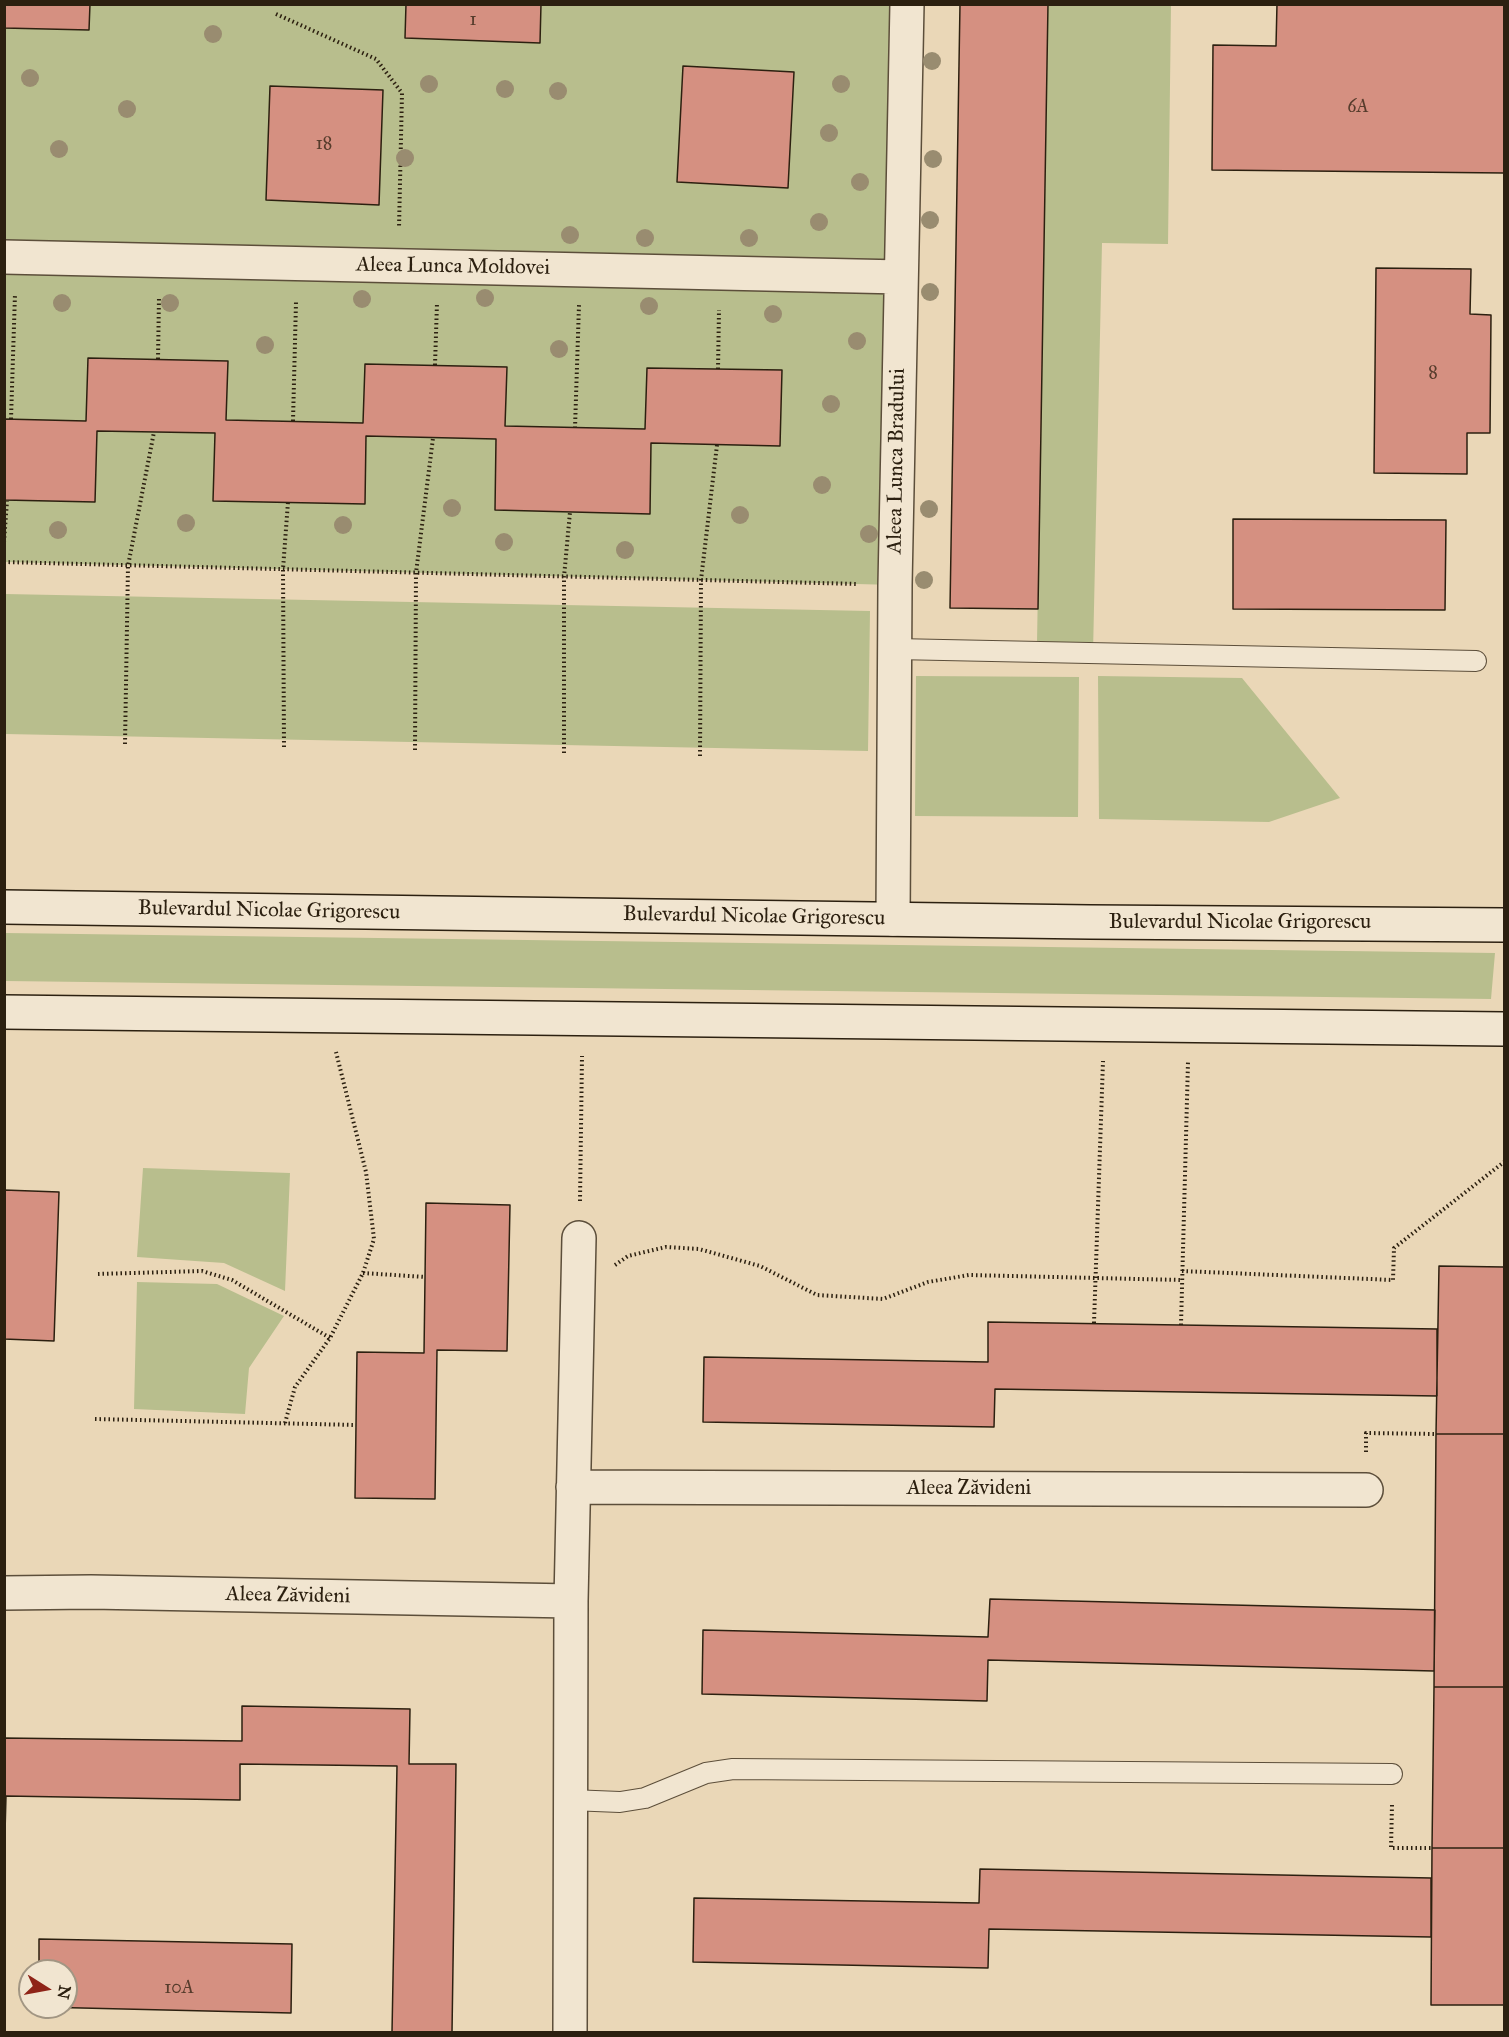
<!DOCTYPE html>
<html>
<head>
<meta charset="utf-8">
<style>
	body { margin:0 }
	#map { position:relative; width:1509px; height:2037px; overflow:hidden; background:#ead7b7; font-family:"IM FELL Great Primer",serif }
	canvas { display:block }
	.frame { position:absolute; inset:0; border:6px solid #2c2010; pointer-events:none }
	.north { position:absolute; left:18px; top:1959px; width:60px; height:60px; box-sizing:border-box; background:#f1e5d0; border:2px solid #a29683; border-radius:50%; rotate:101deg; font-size:16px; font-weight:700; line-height:24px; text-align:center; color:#2c2010 }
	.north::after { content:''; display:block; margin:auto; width:21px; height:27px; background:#8f2418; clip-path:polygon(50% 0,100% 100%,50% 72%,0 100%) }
</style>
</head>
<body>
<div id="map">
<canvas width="1509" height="2037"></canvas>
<div class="frame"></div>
<div class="north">N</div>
</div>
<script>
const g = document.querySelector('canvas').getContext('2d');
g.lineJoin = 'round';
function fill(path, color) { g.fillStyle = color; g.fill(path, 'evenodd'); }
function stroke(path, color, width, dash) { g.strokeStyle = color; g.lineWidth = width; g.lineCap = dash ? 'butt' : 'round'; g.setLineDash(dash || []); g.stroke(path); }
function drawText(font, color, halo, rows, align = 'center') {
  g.font = font + ' "IM FELL Great Primer",serif'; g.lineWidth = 6; g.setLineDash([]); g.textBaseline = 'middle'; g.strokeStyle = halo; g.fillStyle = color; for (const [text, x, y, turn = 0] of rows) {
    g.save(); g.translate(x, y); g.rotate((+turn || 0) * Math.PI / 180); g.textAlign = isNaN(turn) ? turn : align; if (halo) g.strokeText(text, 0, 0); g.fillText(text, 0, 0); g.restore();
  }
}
fill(new Path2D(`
	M5 5H907L895 585 5 562Z
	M1048 5H1171L1168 244 1102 243 1093 653 1037 642Z
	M5 594 870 611 868 751 5 734Z
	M916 676 1079 677 1078 817 915 816Z
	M1098 676 1242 678 1340 798 1269 822 1099 819Z
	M5 933 1495 953 1491 999 5 981Z
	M143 1168 290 1173 285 1291 224 1263 137 1257Z
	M137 1282 217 1284 284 1316 249 1368 245 1414 134 1409Z`), '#b8be8d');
const building = new Path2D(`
	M4 4H90L89 30 4 28Z
	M406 4H541L540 43 405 38Z
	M960 4H1048L1038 609 950 608Z
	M1277 4H1504V173L1212 170 1213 45 1276 46Z
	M683 66 794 72 788 188 677 182Z
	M270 86 383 90 379 205 266 200Z
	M1376 268 1471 269 1470 314 1491 315 1490 433H1467V474L1374 473Z
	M88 358 228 361 226 420 363 423 365 364 507 367 505 426 645 429 647 368 782 370 780 446 651 443 650 514 495 510 496 439 366 436 365 504 213 501 215 433 97 431 95 502 4 500V419L86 421Z
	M1233 519 1446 520 1445 610 1233 609Z
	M4 1190 59 1192 54 1341 4 1339Z
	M426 1203 510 1205 507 1351 437 1350 435 1499 355 1498 357 1352 424 1353Z
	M1439 1266 1504 1267V1434H1436Z
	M988 1322 1437 1329V1396L995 1389 994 1427 703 1422 704 1357 988 1362Z
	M1436 1434H1504V1687H1434Z
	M990 1599 1435 1610 1434 1671 988 1660 987 1701 702 1694 703 1630 988 1637Z
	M1434 1687H1504V1848H1432Z
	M242 1706 410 1709 409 1764H456L452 2032H392L397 1766 240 1764V1800L6 1796 4 1869V1738L242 1741Z
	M1432 1848H1504V2005H1431Z
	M980 1869 1431 1878V1937L989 1929 988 1968 693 1962 694 1898 979 1903Z
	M39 1939 292 1944 291 2013 40 2007H66V1971H39Z`);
fill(building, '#d59081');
stroke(building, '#2c2010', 1.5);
const lane = new Path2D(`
	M895 649 1476 661
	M570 1800 620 1802 645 1798 706 1773 733 1769 1392 1774`);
const street = new Path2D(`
	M4 257 901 277
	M893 919 895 585 907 4
	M573 1487 1366 1490
	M4 1593 91 1592 571 1601
	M570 2032 571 1601 579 1238`);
const secondary = new Path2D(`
	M4 907 1090 922 1504 925
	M4 1012 1504 1029`);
stroke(lane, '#5c4e3a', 22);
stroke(street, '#5c4e3a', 36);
stroke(secondary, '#2c2010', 36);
stroke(new Path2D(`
	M276 14 376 59 402 93 399 228
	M158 359 159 297
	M435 365 437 303
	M718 369 719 310
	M11 419 15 294
	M293 421 296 302
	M575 428 579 305
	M4 542 7 501
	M4 562 858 584
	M125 744 128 566 154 432
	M284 747 283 569 288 502
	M415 750 416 573 433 438
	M564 753V577L570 512
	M700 756 701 580 717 445
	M580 1201 582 1056
	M615 1265 628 1256 666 1247 699 1249 760 1266 817 1295 883 1299 928 1282 969 1275 1181 1280
	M1182 1271 1393 1280 1394 1248 1504 1162
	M363 1273 425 1277
	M98 1274 202 1271 232 1280 330 1338
	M1094 1323 1103 1061
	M1181 1325 1188 1062
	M95 1419 356 1425
	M285 1423 295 1387 330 1338 363 1273 374 1239 366 1172 336 1052
	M1366 1452V1433L1436 1434
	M1392 1805 1391 1848H1432
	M4 1962V1985`), '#2c2010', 4, [1.5, 3]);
stroke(lane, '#f1e5d0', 20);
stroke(street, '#f1e5d0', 33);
stroke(secondary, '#f1e5d0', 33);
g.fillStyle = '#998c70';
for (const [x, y] of [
	[213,34],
	[932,61],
	[30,78],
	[429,84],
	[841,84],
	[505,89],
	[558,91],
	[127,109],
	[829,133],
	[59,149],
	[405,158],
	[933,159],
	[860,182],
	[930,220],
	[819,222],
	[570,235],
	[645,238],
	[749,238],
	[930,292],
	[485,298],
	[362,299],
	[62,303],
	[170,303],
	[649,306],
	[773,314],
	[857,341],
	[265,345],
	[559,349],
	[831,404],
	[822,485],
	[452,508],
	[929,509],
	[740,515],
	[186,523],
	[343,525],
	[58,530],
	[869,534],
	[504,542],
	[625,550],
	[924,580]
]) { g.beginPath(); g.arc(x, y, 9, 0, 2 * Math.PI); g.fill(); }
drawText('18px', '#563c2c', null, [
	["1",473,21],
	["6A",1358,108],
	["18",324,145],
	["8",1433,374],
	["10A",179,1989]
]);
drawText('21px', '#2c2010', '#f1e5d0', [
	["Aleea Lunca Moldovei",453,267,1],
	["Aleea Lunca Bradului",897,461,-89],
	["Bulevardul Nicolae Grigorescu",269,911,1],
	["Bulevardul Nicolae Grigorescu",754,917,1],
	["Bulevardul Nicolae Grigorescu",1240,923],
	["Aleea Zăvideni",969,1489],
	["Aleea Zăvideni",288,1596,1]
]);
</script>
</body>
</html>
